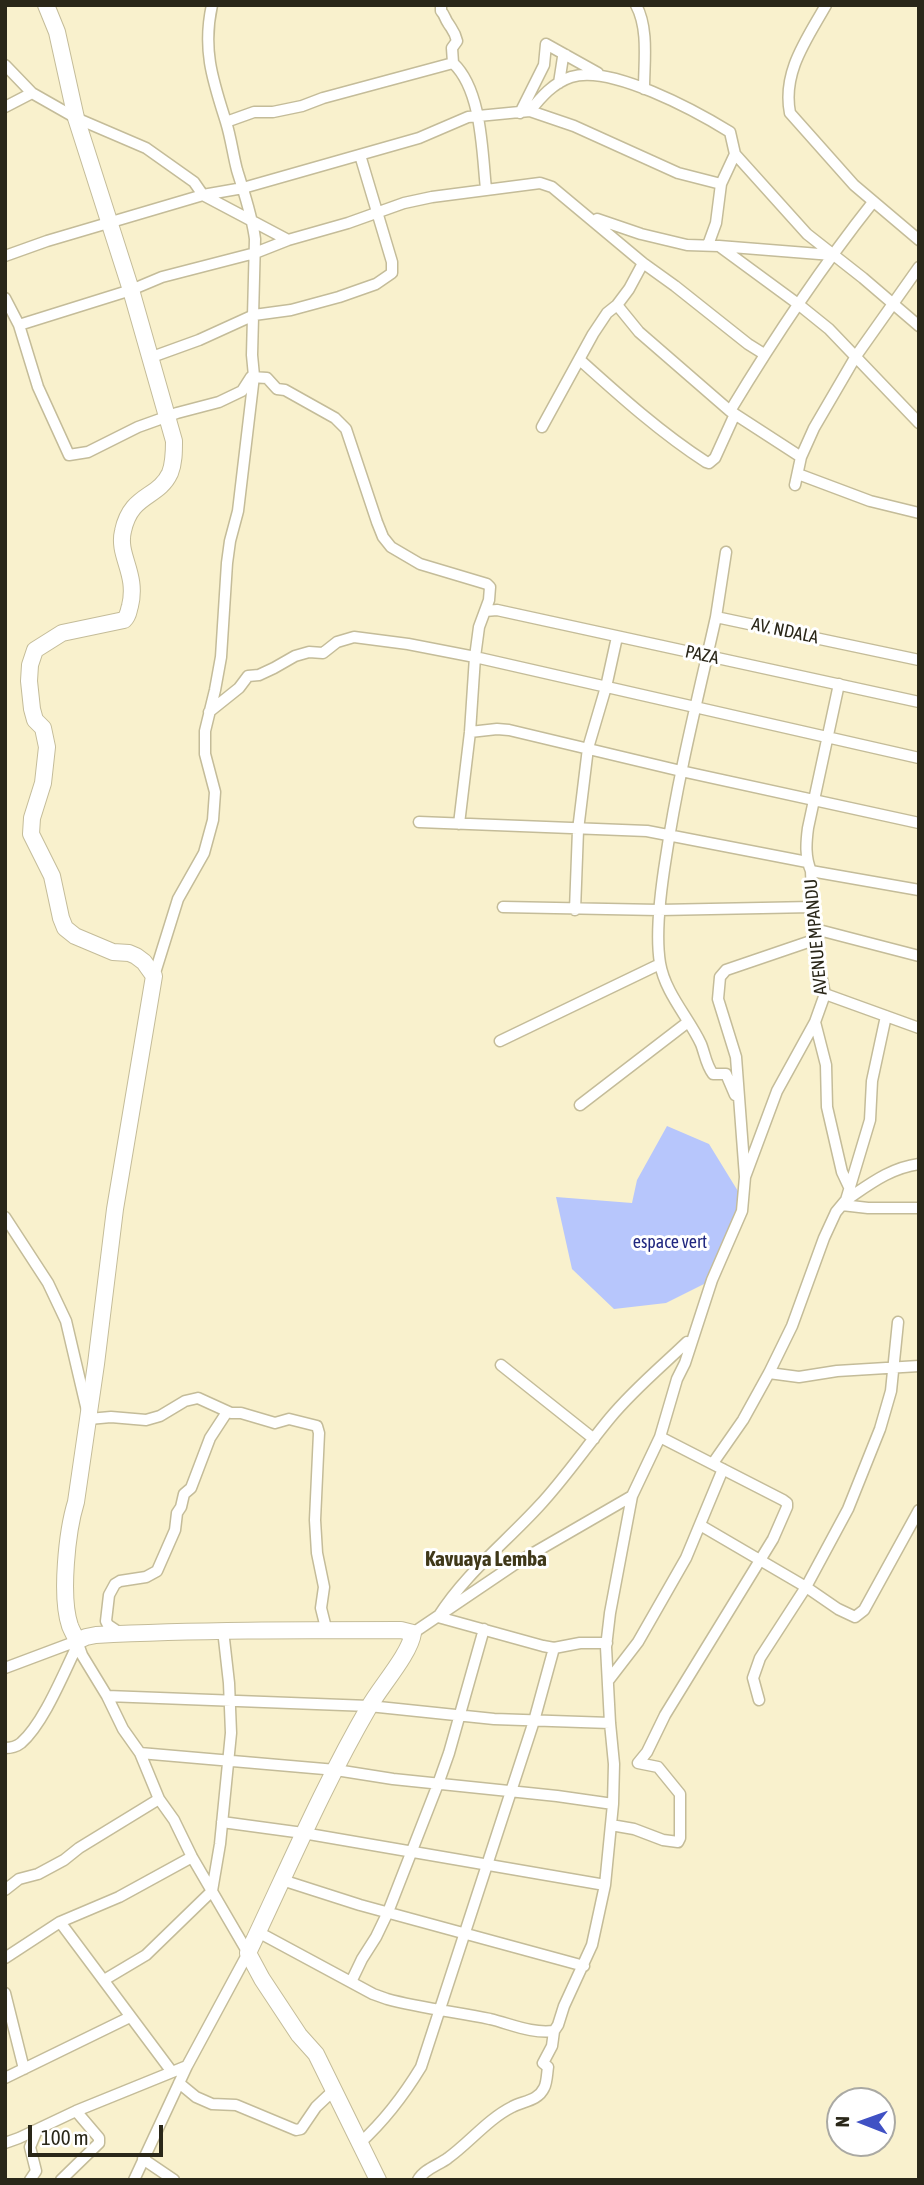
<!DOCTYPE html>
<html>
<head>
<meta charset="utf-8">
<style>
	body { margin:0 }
	#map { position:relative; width:924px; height:2185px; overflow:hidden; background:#f9f1cd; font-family:"Asap Condensed",sans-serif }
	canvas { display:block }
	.frame { position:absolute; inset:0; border:7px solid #2a2719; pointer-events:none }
	.north { position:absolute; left:826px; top:2087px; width:70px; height:70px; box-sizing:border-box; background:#fff; border:2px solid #aaa9a3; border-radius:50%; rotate:271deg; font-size:19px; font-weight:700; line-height:28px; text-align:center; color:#2a2719 }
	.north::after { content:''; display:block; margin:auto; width:24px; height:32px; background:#4051c4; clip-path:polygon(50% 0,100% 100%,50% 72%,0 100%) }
	.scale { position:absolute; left:28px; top:2125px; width:135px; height:32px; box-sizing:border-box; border:4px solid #2a2719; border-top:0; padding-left:9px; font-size:21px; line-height:24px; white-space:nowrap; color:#2a2719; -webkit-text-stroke:5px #fff; paint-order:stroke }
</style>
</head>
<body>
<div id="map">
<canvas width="924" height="2185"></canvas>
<div class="frame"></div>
<div class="north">N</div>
<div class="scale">100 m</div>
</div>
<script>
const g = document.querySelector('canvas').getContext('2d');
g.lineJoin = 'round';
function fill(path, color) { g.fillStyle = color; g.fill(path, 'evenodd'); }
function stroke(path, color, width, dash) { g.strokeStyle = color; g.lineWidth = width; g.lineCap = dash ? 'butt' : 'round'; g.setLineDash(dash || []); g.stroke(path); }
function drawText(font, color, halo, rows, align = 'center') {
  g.font = font + ' "Asap Condensed",sans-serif'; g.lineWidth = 6; g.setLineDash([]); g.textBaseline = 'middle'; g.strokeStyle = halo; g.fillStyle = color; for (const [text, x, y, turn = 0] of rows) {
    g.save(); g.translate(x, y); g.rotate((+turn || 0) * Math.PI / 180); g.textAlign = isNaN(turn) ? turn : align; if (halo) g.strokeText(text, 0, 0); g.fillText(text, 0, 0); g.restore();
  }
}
fill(new Path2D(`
	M667 1126 709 1144 744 1201 712 1280 666 1303 614 1309 572 1269 556 1197 632 1203 637 1180Z`), '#b7c6fc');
const street = new Path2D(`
	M441 5V11C445 15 445 19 448 23 453 31 455 32 457 41L452 48 453 63
	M636 5C649 29 644 62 644 89
	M826 5C807 39 782 72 790 113L854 185 919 240
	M5 65 32 93 76 118 146 148 194 182 203 195 288 240
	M559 83 563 57 566 55
	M5 107 32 93
	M530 111C541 97 553 83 571 77 610 64 696 111 730 132L735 154 721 184 716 223 708 245
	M520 113 544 65 546 44 598 73
	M226 122 254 112H273L302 106 323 98 453 63C482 90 482 152 486 189
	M735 154 807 234 863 278 919 326
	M597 219 641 234 687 245 719 246 832 255
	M719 246 798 304 829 329 919 423
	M5 256 47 241 203 195 243 188 419 138 468 117 530 111 574 126 678 173 721 184
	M5 298 19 325 38 387 69 455 88 452 138 427 177 413 219 402 242 391 251 377 267 378 277 389 285 390 335 418 346 429 377 522 383 537 391 547 420 564 487 584 490 587 489 600 479 627 475 657 470 732 459 824
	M617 305 639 332 730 411 801 457
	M19 325 131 290 162 277 255 253 288 240 348 223 404 203 432 197 540 183 552 187 643 263 675 286 748 344 764 354
	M152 357 199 340 254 315 291 310 339 297 376 284 392 273V262L360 155
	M580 360C620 396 661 433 706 462L709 463 715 458 735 414
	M730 411C774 338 820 269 873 202
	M542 427 593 334 607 313 617 305 629 289 643 263
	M798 474 870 501 919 513
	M795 485 801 457 814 428 856 356 919 267
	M726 552 716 617 919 660
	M485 611 497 610 919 702
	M716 617C698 697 678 776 666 857 661 888 655 933 660 963 665 993 689 1018 701 1044 705 1054 706 1065 713 1074H726L735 1095
	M209 712 239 688 248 676 259 675 274 668 295 656 309 652 323 653 337 642 354 637 408 644 475 657 919 758
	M470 732 497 729 509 730 681 771 919 823
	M419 822 647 831 807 862
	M811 871 919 890
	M503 907 659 910 813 907
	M575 910 578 830 588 748 606 687 617 637
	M815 929 919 956
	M154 976 178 899 204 853 213 820 215 792 205 754V731L215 690 221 657 227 563 230 541 238 511 254 376 252 355 255 239C252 215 244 193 237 170 233 155 231 138 226 122 213 81 202 50 212 5
	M825 994 919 1028
	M815 1022 826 1065 827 1107 842 1172 850 1189
	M500 1041 660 964
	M580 1105 688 1022
	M745 1177 777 1091 815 1022 825 994 814 940 811 871C805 857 806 843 808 828L839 684
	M846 1200C870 1184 890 1168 919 1164
	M842 1205 868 1208H919
	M5 1217 48 1283 66 1321 89 1419 111 1417 146 1420 160 1416 185 1401 198 1398 231 1413H241L275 1423 289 1419 317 1426 319 1433 315 1520 317 1553 324 1587 321 1608 327 1632
	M501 1365 594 1439
	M769 1373 799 1377 837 1371 919 1366
	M713 1463 743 1420 769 1373 792 1326 824 1238 836 1212 846 1200 870 1120 872 1081 886 1016
	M700 1525 806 1587 838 1609 855 1617 864 1610 919 1510
	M120 1633 108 1625 106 1621 109 1595 115 1584 120 1581 146 1577 157 1571 175 1530 177 1513 181 1507 184 1494 191 1488 210 1438 227 1412
	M413 1633 518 1562 632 1496
	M607 1643H580L554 1648 543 1646 438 1617C465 1574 505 1543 539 1506 565 1478 586 1447 610 1418 633 1390 661 1367 687 1342
	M5 1668 77 1641 82 1655 107 1696 123 1729 140 1753 159 1799 174 1820 192 1857 248 1953 187 2066 134 2180
	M608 1681 638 1642 686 1558 723 1469
	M107 1696 369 1706 494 1719 610 1723
	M759 1700 753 1678 760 1658 806 1587 848 1509 880 1429 891 1391 898 1322
	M5 1748C11 1748 16 1747 21 1743 44 1723 64 1672 78 1644
	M140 1753 336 1770 393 1779 557 1796 613 1804
	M222 1822 303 1833 605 1885
	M611 1825 634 1829 663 1840 678 1842 680 1838V1794L658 1767 638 1763 647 1752 665 1715 773 1539 787 1507V1503L783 1500 660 1437
	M282 1880 360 1905 584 1966
	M5 1890 19 1879 38 1874 64 1860 79 1848 159 1799
	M60 1922 172 2072
	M258 1932 373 1994 387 1999C420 2008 456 2012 490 2019 511 2024 532 2034 554 2031L558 2025 564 2006 592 1945 605 1885 613 1804 614 1764 610 1723 606 1647 610 1613 632 1496 660 1437 677 1379 685 1363 712 1280 742 1211 745 1177 736 1057 718 999 720 977 726 970 814 940
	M5 1958 60 1922 119 1897 192 1857
	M104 1980 146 1955 212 1891 220 1844 231 1733 229 1683 223 1630
	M351 1982 362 1959 376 1937 388 1912 438 1784 449 1753 484 1629
	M5 1993 24 2069
	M5 2078 130 2017
	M179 2083 196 2097 212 2104 236 2105 296 2130 301 2129 316 2107 334 2090
	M5 2143 19 2138 76 2111 187 2066
	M360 2143C384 2121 404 2095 421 2067L534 1721 554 1648
	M143 2159 174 2180
	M30 2180 36 2171 30 2147 37 2130
	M61 2180 99 2143V2138L76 2111
	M418 2180C424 2169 439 2165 448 2158 470 2142 488 2119 512 2107 523 2101 538 2101 544 2088 547 2083 547 2073 548 2067L543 2063 552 2046 554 2031`);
const secondary = new Path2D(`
	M46 5 57 32 76 118 131 290 174 441C174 452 174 463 170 473 158 499 131 493 123 531 117 556 138 573 130 606 128 612 129 615 124 620L62 633 35 650 30 665 29 681 32 709 35 720 43 728 47 747 43 783 32 818 31 834 52 876 61 918 65 928 75 936 113 952 129 953 136 956 144 962 154 976 115 1209 96 1364 76 1502C67 1531 60 1597 70 1626 72 1631 75 1636 77 1641L86 1637 96 1635C197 1630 299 1630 401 1630L413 1633C410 1654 380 1687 369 1707 323 1786 287 1871 248 1953L262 1979 299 2035 316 2054 378 2180`);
stroke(street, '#c4bc99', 13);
stroke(secondary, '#c4bc99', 18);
stroke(street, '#fff', 10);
stroke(secondary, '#fff', 16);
drawText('18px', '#2a2719', '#fff', [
	["AV. NDALA",785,631,12],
	["PAZA",702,655,12],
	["AVENUE MPANDU",816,937,-95]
]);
drawText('18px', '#212880', '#fff', [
	["espace vert",670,1242]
]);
drawText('bold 21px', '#3f3819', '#fff', [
	["Kavuaya Lemba",486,1559]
]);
</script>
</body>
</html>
